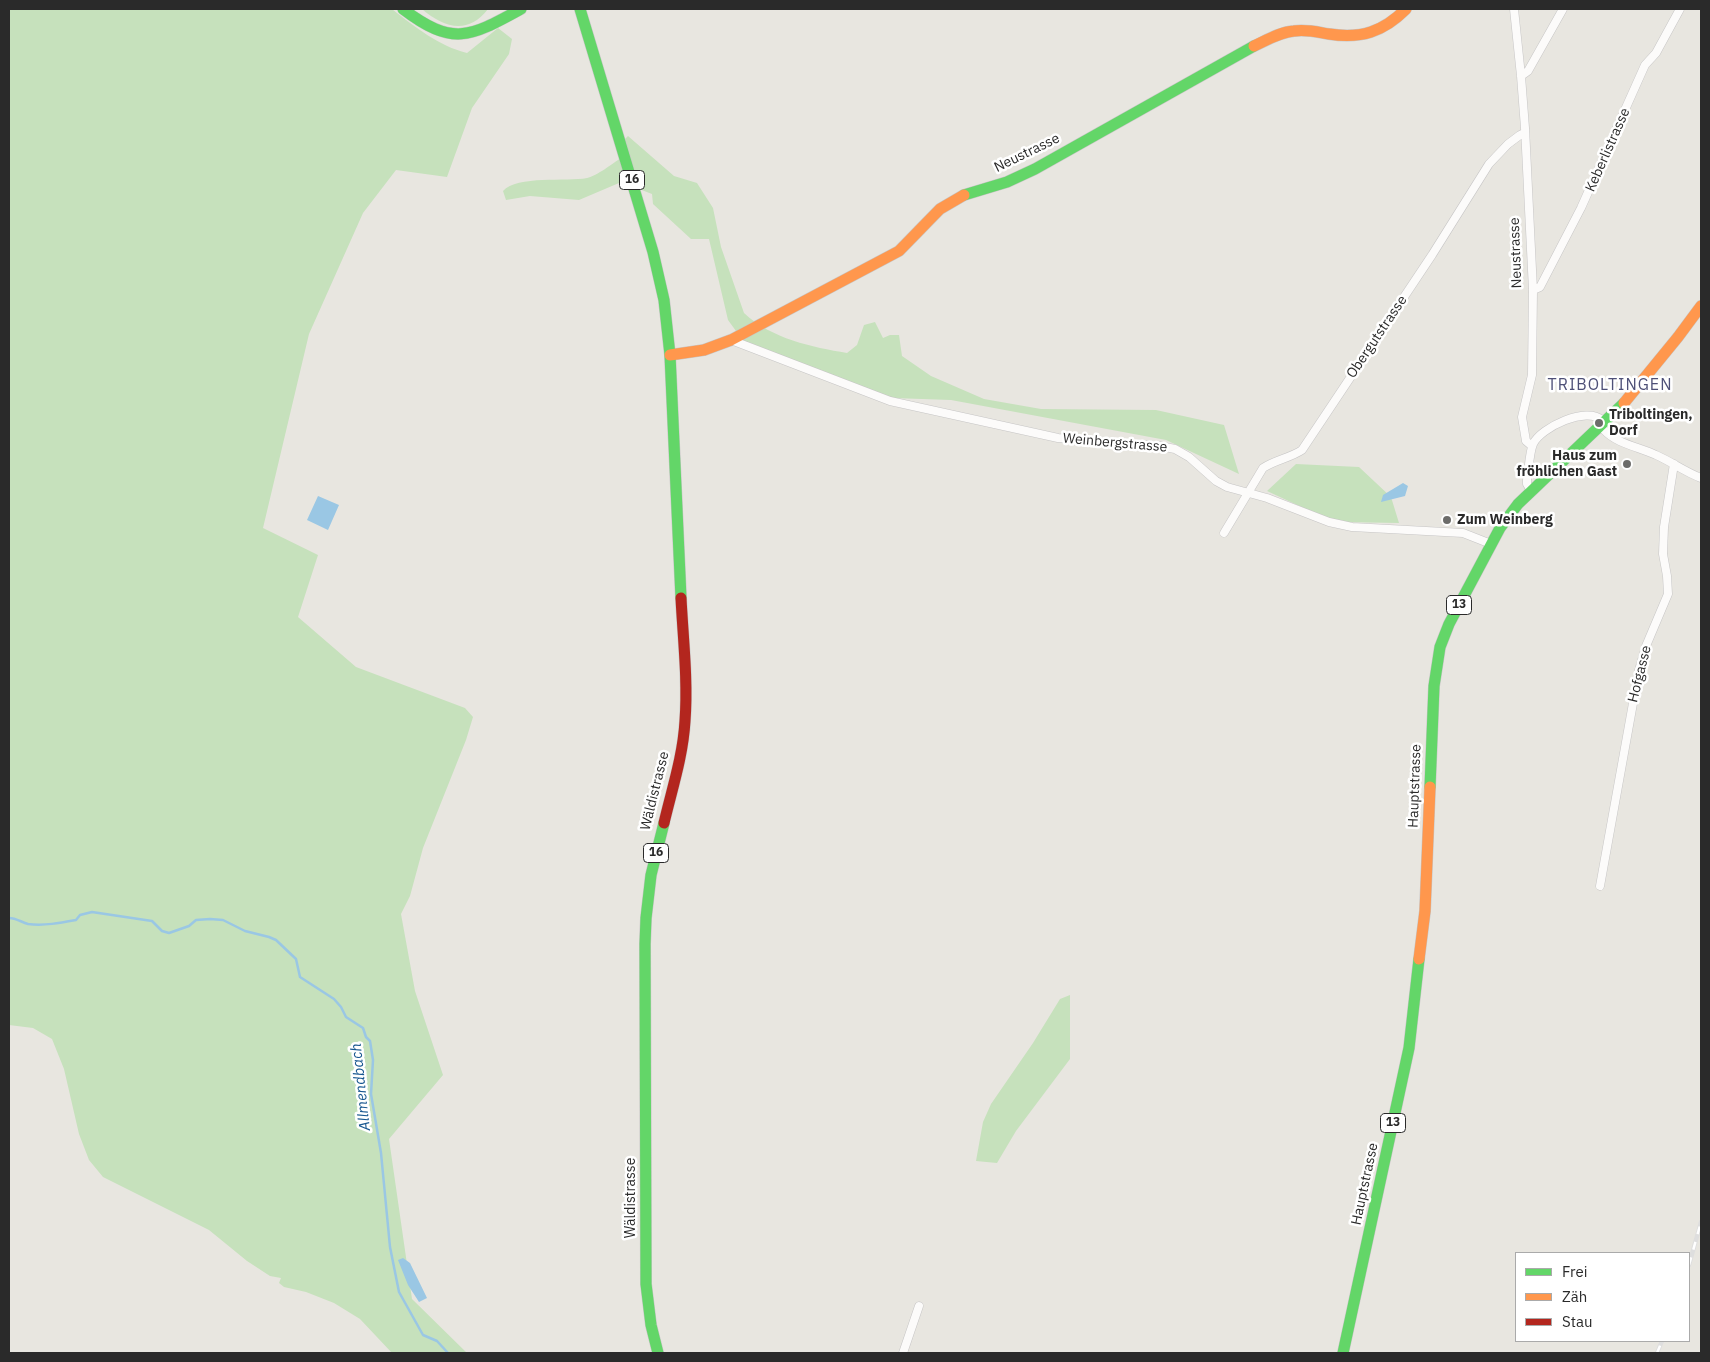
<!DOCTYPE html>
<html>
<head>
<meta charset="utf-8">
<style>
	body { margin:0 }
	#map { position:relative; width:1710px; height:1362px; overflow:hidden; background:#e8e6e0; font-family:"IBM Plex Sans",sans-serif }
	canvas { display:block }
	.frame { position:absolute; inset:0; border:10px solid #2a2a2a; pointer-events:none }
	.legend { position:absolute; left:1515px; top:1252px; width:175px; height:90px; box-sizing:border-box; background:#fff; border:1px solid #aaa; margin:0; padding:6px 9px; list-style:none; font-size:15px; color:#2a2a2a }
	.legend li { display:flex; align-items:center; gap:10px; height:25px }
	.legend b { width:25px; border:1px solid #aaa }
</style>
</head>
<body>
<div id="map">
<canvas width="1710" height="1362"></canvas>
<div class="frame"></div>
<ul class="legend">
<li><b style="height:6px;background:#63d668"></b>Frei</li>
<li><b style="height:6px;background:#ff974d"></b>Zäh</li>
<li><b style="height:6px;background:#b3261e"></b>Stau</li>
</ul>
</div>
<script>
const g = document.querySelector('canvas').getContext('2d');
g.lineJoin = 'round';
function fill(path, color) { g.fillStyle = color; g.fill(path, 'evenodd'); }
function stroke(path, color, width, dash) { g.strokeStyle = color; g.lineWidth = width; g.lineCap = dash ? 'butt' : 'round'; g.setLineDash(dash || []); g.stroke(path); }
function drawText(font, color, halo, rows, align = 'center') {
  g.font = font + ' "IBM Plex Sans",sans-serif'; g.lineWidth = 5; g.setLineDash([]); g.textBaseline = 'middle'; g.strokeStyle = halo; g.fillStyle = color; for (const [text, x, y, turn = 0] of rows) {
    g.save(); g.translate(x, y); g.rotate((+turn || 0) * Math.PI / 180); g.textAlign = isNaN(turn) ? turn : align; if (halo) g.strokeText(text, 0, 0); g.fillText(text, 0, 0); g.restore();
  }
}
fill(new Path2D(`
	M9 9H392C415 27 439 46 467 53L498 28 512 39 509 54 472 108 447 177 396 170 363 213 309 334 263 528 318 555 298 617 356 667 465 708 473 717 466 740 423 848 410 896 401 914 415 991 443 1075 389 1139 412 1299 467 1353H392L360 1319 334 1303 306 1292 284 1287 279 1283 281 1278 270 1276 247 1261 209 1230 103 1177 89 1160 79 1134 64 1069 52 1039 33 1028 9 1025Z
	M422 9H488C468 35 444 28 422 9Z
	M628 136 674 176 697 183 713 208 721 247 744 313C772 339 812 347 847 353L857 345 864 325 875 322 883 338 890 335H899L902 356 931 376 984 399 1041 409 1156 410 1224 425 1239 474 1166 440 951 400 893 398 744 342 728 320 709 239H691L653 204 652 194 639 189 625 139Z
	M621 158 629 182 619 183 579 200 530 196 506 200 503 191C517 175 567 182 587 178 597 176 613 163 621 158Z
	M1296 464 1359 467 1391 497 1399 523 1342 522 1323 517 1267 491Z
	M1070 995V1059L1016 1131 997 1163 976 1161 983 1122 991 1104 1033 1043 1060 999Z`), '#c6e1bc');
fill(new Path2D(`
	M1403 483 1408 486 1405 496 1381 502 1383 495Z
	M318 496 339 505 328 530 307 520Z
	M403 1258 410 1263 427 1298 419 1302 408 1285 398 1260Z`), '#9ac7e4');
stroke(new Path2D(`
	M9 918C16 918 21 922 28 924 44 926 60 923 76 920L80 915 92 912 152 921 162 931 169 933 189 926 196 920 210 919 223 920 245 931 269 937 276 940 296 959 300 977 334 999 341 1007 346 1017 363 1028 366 1037 370 1041 373 1060 371 1094 381 1153 390 1247 399 1292 423 1335 437 1341 448 1353`), '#9ac7e4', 2.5);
const street = new Path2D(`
	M1514 9 1521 76 1525 128 1533 290 1532 375 1522 417 1526 441 1532 446
	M1521 76 1528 71 1563 9
	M1533 290 1540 287 1581 208 1645 65 1656 53 1680 9
	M731 340 890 401 1058 438 1160 446 1175 449 1189 457 1216 481 1227 487 1267 498 1329 522 1352 527 1463 533 1491 544
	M1532 492 1527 484V480C1529 469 1529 454 1533 444 1541 427 1587 406 1602 420L1604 430C1617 444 1639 447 1656 455 1672 462 1685 472 1701 478
	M1224 533 1263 468C1275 460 1290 458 1302 450L1432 255 1489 164 1508 144 1520 135 1524 133
	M1600 886 1639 670 1646 646 1668 594 1667 576 1663 554 1664 527 1674 464
	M903 1353 919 1306`);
const fast = new Path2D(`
	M403 9C453 47 470 37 521 9
	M580 9 653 252 664 300 670 355 681 598
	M964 195 1007 182 1035 169 1254 46
	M1430 787 1434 686 1440 647 1449 624 1500 528 1518 504 1624 403
	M658 1353 651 1325 646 1284 645 944 646 918 651 875 664 823
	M1343 1353 1409 1048 1419 959`);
const slow = new Path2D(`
	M1254 46C1267 40 1280 32 1294 31 1306 29 1317 32 1329 34 1361 39 1383 32 1406 9
	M670 355 704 350 731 340 899 251 940 209 964 195
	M1624 403 1678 337 1701 306
	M1419 959 1425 911 1430 787`);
const jam = new Path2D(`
	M664 823C672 789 683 756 685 721 688 680 683 638 681 598`);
stroke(street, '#c6c5c5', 9);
stroke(fast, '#c6c5c5', 12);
stroke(slow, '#c6c5c5', 12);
stroke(jam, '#c6c5c5', 12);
stroke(street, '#fcfbfa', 8);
stroke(fast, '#63d668', 11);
stroke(slow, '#ff974d', 11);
stroke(jam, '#b3261e', 11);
const rail = new Path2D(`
	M1689 1265 1701 1222
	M1657 1353 1662 1341`);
stroke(rail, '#dedede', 4.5);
stroke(rail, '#fff', 2.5, [8]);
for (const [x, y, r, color] of [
	[1599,423,5,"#6c6c6a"],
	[1627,464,5,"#6c6c6a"],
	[1447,520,5,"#6c6c6a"]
]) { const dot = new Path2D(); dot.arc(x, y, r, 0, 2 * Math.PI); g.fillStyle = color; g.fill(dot); stroke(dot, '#fff', 2); }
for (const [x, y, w] of [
	[632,180,25],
	[1459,605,25],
	[656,853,25],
	[1393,1123,25]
]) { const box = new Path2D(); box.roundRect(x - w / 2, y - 9.5, w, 19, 4); g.fillStyle = '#fff'; g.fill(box); stroke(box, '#2a2a2a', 1); }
drawText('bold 12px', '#2a2a2a', null, [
	["16",632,180],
	["13",1459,605],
	["16",656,853],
	["13",1393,1123]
]);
drawText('14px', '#2a2a2a', '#fff', [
	["Keberlistrasse",1608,150,-66],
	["Neustrasse",1027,153,-26],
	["Neustrasse",1516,253,-92],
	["Obergutstrasse",1377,337,-56],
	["Weinbergstrasse",1115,443,5],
	["Hofgasse",1640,674,-76],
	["Hauptstrasse",1415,786,-88],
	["Wäldistrasse",655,791,-76],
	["Hauptstrasse",1365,1184,-78],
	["Wäldistrasse",631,1198,-90]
]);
drawText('bold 14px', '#2a2a2a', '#fff', [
	["Triboltingen,",1609,415],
	["Dorf",1609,431],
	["Haus zum",1617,456,"right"],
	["fröhlichen Gast",1617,472,"right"],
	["Zum Weinberg",1457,520]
], 'left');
drawText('italic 15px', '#185790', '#fff', [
	["Allmendbach",361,1087,-96]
]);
g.letterSpacing = '1px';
drawText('16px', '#4e5077', '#fff', [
	["TRIBOLTINGEN",1610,385]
]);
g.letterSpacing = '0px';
</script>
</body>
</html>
